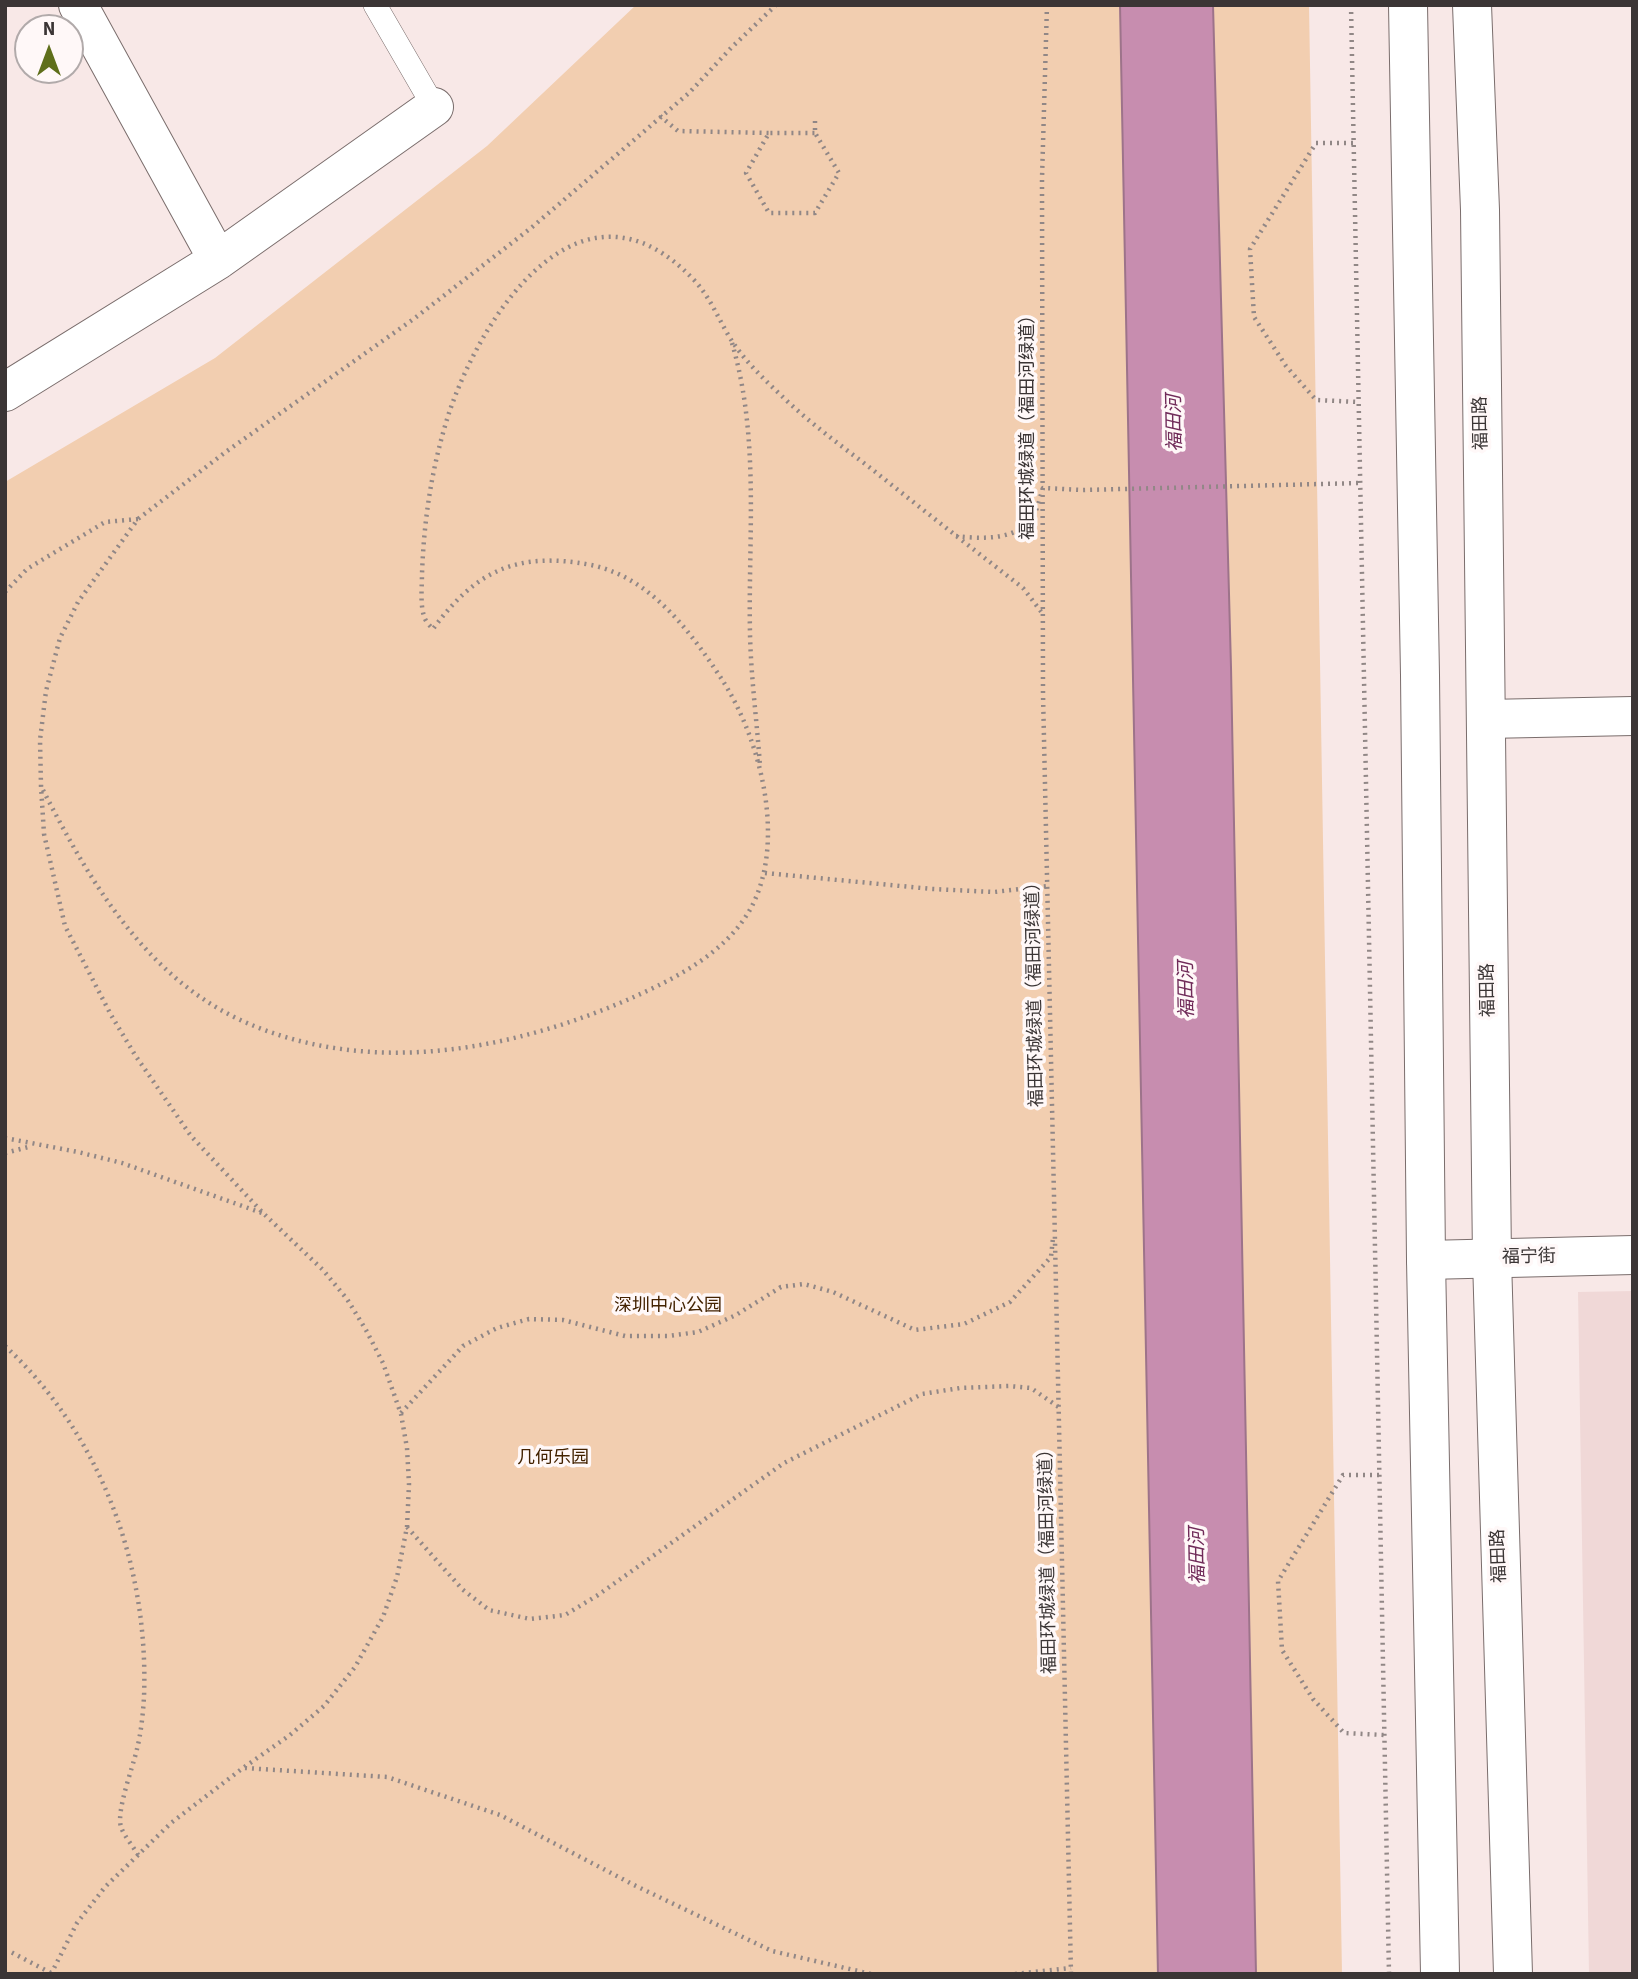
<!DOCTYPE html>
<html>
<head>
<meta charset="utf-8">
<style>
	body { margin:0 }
	#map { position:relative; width:1638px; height:1979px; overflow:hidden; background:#f8e8e7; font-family:"Source Sans 3",sans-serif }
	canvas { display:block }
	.frame { position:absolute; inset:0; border:7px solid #3b3535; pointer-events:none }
	.north { position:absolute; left:14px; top:14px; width:70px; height:70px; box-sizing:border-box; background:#fff8f8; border:2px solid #b1aaaa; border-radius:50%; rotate:0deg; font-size:19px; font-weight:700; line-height:28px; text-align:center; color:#3b3535 }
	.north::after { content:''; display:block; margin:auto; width:24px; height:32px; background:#5f6f1b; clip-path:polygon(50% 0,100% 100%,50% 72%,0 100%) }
</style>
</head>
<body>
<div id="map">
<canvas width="1638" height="1979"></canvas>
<div class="frame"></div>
<div class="north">N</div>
</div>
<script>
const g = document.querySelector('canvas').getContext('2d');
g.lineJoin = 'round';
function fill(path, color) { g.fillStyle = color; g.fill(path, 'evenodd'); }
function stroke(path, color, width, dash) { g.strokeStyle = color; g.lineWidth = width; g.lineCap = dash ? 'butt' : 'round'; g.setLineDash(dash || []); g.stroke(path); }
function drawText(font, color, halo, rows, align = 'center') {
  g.font = font + ' "Source Sans 3","Noto Sans SC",sans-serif'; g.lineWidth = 7; g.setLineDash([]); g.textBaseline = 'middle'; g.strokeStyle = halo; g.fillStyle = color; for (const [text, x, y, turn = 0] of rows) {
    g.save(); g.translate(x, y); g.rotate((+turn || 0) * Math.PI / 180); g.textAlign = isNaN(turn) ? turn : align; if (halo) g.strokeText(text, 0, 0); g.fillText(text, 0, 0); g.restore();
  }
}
fill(new Path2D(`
	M1633 1291V1974H1589L1578 1292Z`), '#f0d8d7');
fill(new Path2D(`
	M636 5H1309L1342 1974H5V482L215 358 487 146Z`), '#f2ceb0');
const water = new Path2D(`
	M1120 5H1213L1231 667 1256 1974H1158Z`);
fill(water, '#c78daf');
stroke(water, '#9d738a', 2);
const service = new Path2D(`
	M375 5 434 107`);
const minor = new Path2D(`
	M78 5 218 260
	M5 392 218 260 434 107
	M1486 719 1633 716`);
const tertiary = new Path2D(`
	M1426 1260 1633 1255`);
const secondary = new Path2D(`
	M1408 5 1420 675 1426 1260 1440 1974
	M1472 5 1480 210 1492 1259 1513 1974`);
stroke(service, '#7a6d6c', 24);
stroke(minor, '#7a6d6c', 40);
stroke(tertiary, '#7a6d6c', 40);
stroke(secondary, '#7a6d6c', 40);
stroke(new Path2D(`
	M1047 5 1042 179 1043 693 1071 1974
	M1351 5 1389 1974
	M660 116 678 131 769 133
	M815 121V133L839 173 815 213H769L746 173 769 133H815
	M1353 143H1316L1250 249 1254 317 1286 366 1316 400 1358 402
	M732 343C760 438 748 537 750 634 751 678 757 722 760 766
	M956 536C982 539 1018 541 1034 515 1038 507 1040 497 1043 488L1083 490 1360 483
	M5 592 27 569 105 522 138 519
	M43 790C88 878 142 971 234 1017 360 1078 504 1053 627 1000 668 982 715 959 742 922 791 856 763 742 721 678 690 631 650 577 591 565 518 551 476 570 433 629 430 626 425 621 424 616 420 604 422 586 422 574 424 518 432 466 449 413 483 312 582 162 694 280 710 297 718 318 730 338 745 362 766 381 787 401 814 426 844 448 873 470 923 510 973 549 1023 588L1043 614
	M765 873 932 889 994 892 1048 886
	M5 1138 78 1152 122 1163 262 1213
	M5 1153 32 1146
	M5 1346C101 1435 149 1566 144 1697 143 1714 141 1733 137 1749 133 1767 116 1811 121 1827 124 1836 133 1846 138 1855
	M401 1413 463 1346 497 1328 529 1319 563 1320 625 1336H668L698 1332 736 1315 781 1287 804 1284 833 1292 915 1330 964 1324 1010 1302 1051 1257 1053 1238
	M1379 1475H1343L1278 1581 1282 1650 1313 1699 1344 1733 1384 1735
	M407 1527 462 1589 489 1610 530 1619 565 1615 598 1595 784 1463 922 1394 960 1388 1009 1386 1031 1388 1060 1408
	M245 1768 387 1777 500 1815 634 1885 772 1951 871 1974
	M5 1952H11L51 1973
	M51 1974 77 1923 105 1887 171 1823 243 1768 290 1735 324 1706 355 1667 383 1617 397 1577 407 1527 409 1484 407 1448 401 1414 383 1363 366 1330 347 1299 323 1270 263 1213 191 1136 135 1055 111 1015 65 926 44 834 41 786 40 740 46 691 60 638 78 602 138 519 227 451 415 318 531 228 689 93 731 48 776 5
	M1015 1974 1071 1968`), '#918786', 4.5, [2, 5]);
stroke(service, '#fff', 23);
stroke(minor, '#fff', 38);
stroke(tertiary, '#fff', 38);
stroke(secondary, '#fff', 38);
drawText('18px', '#3b3535', '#fff8f8', [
	["福田环城绿道（福田河绿道）",1029,423,-90],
	["福田路",1482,423,-91],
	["福田环城绿道（福田河绿道）",1036,990,-91],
	["福田路",1489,990,-91],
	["福宁街",1529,1258,-1],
	["福田路",1500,1556,-92],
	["福田环城绿道（福田河绿道）",1049,1557,-91]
]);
drawText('18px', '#432200', '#fff8f8', [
	["深圳中心公园",668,1307],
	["几何乐园",553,1459]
]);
drawText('italic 19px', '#702b59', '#fff8f8', [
	["福田河",1176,423,-91],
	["福田河",1188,990,-91],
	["福田河",1199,1556,-91]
]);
</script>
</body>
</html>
